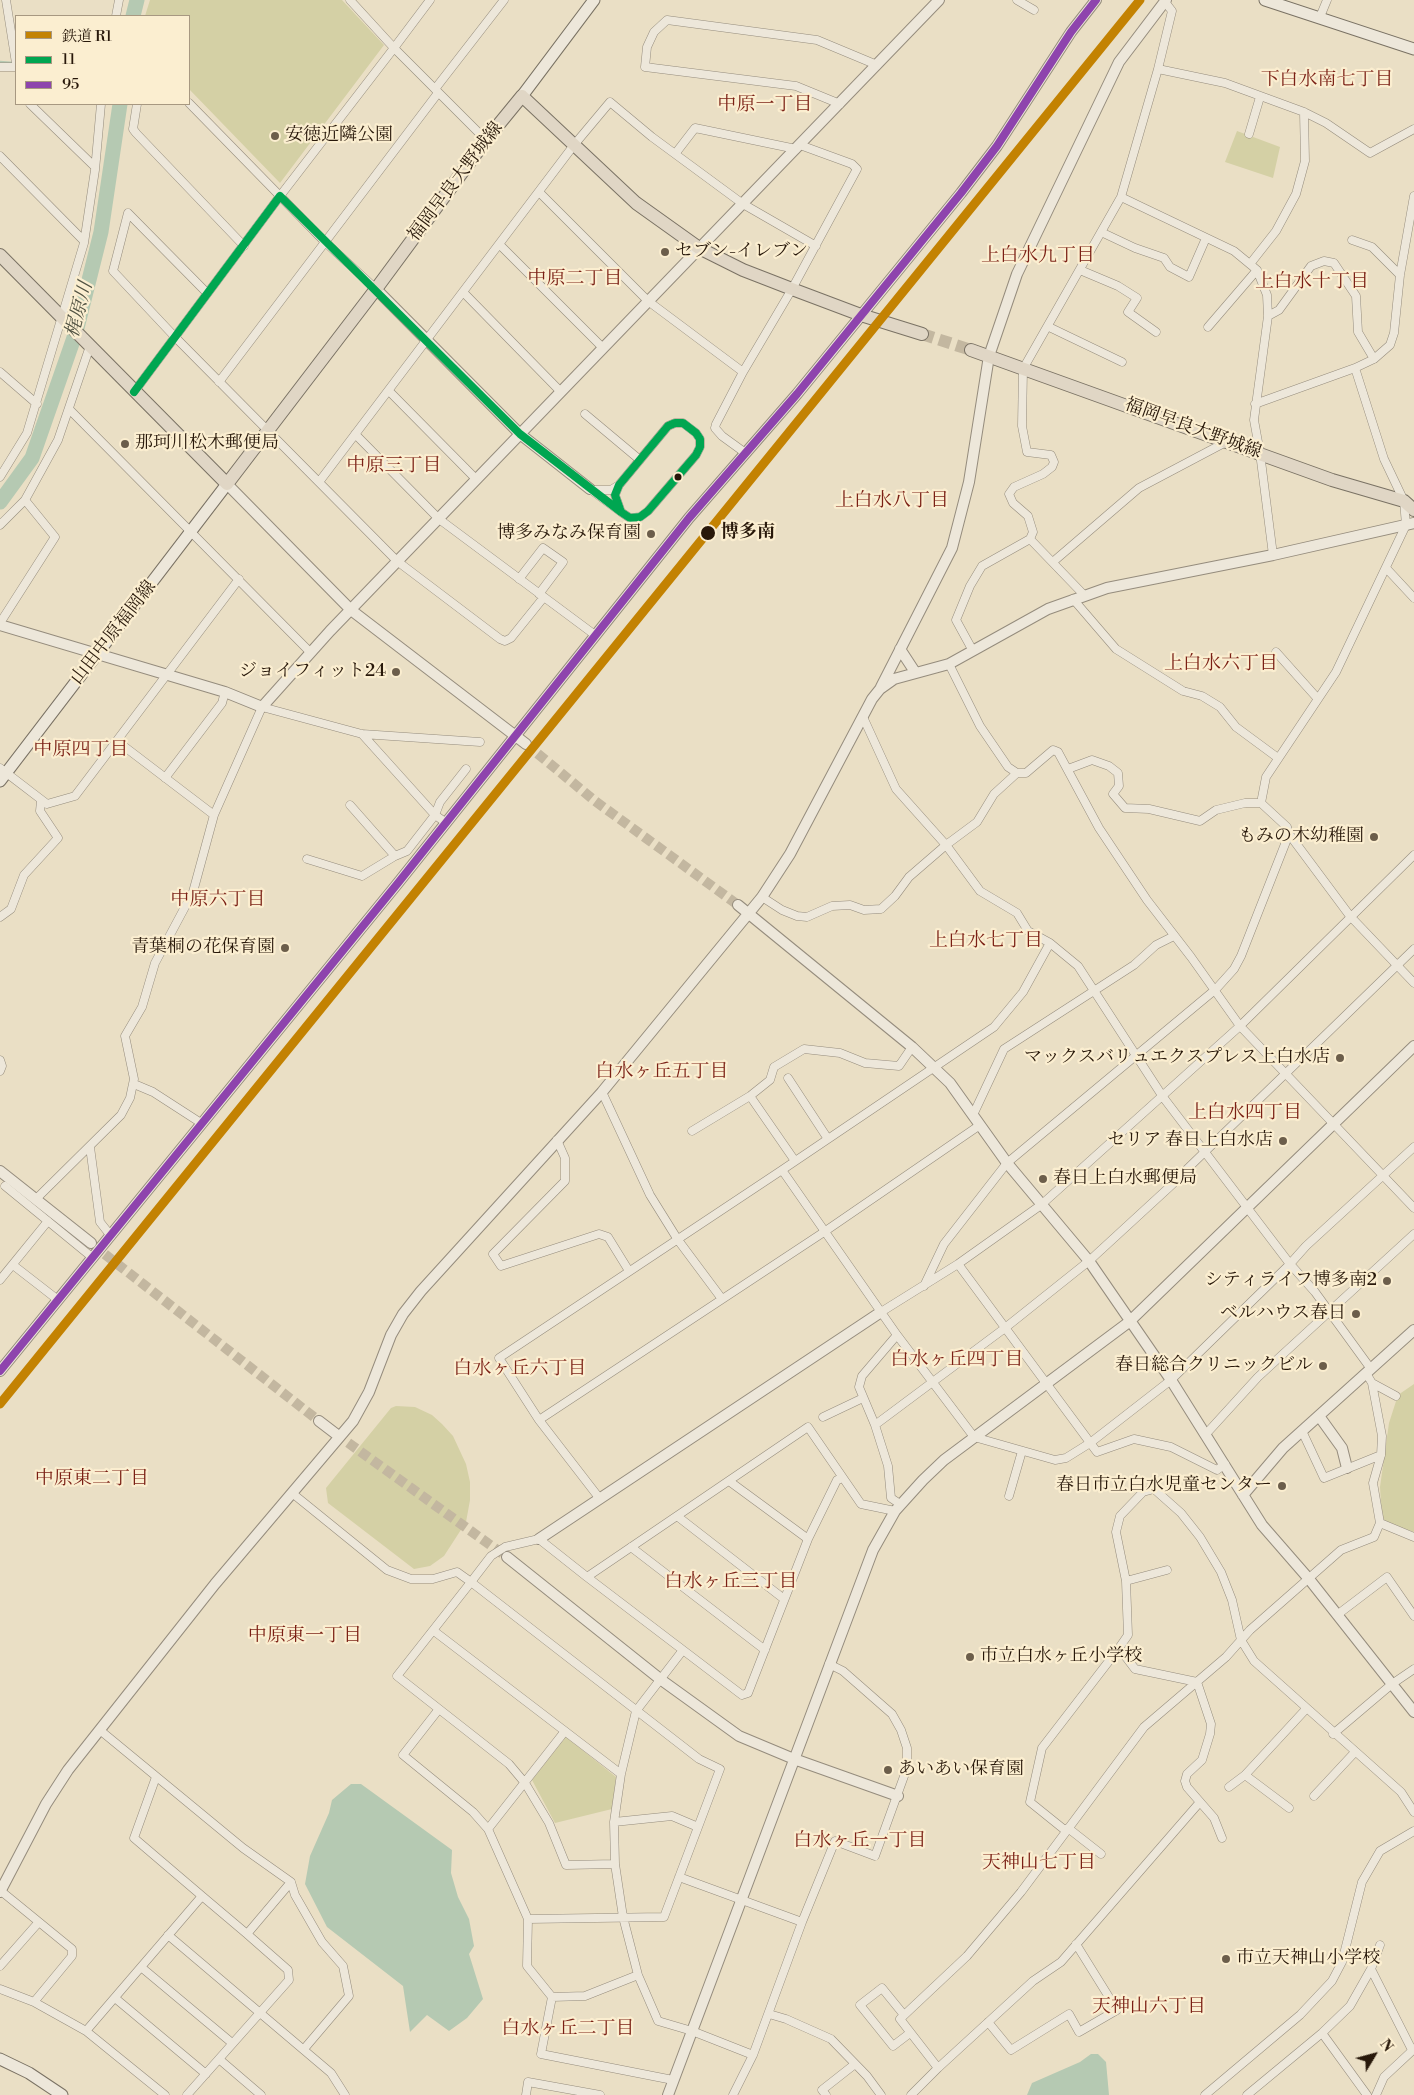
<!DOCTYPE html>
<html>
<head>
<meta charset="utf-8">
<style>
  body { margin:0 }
  #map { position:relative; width:1414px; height:2095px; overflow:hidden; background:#eadfc5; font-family:"Libre Bodoni","Noto Serif JP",serif }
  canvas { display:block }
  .legend { position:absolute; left:15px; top:15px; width:175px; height:90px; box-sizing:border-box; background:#fbeed0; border:1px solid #a79881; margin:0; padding:6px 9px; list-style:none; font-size:15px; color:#28180a }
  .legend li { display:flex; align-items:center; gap:10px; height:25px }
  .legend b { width:25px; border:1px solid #a79881 }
  .north { position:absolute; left:1349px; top:2030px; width:50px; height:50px; -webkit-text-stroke:4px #fbeed0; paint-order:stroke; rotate:53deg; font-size:14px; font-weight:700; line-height:20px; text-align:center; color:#28180a }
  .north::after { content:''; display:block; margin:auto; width:18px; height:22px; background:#28180a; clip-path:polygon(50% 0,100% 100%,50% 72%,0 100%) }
</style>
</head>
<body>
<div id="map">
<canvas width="1414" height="2095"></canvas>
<ul class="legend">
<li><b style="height:6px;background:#c38202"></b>鉄道 R1</li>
<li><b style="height:6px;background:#00a651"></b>11</li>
<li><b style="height:6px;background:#8e44ad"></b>95</li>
</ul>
<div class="north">N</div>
</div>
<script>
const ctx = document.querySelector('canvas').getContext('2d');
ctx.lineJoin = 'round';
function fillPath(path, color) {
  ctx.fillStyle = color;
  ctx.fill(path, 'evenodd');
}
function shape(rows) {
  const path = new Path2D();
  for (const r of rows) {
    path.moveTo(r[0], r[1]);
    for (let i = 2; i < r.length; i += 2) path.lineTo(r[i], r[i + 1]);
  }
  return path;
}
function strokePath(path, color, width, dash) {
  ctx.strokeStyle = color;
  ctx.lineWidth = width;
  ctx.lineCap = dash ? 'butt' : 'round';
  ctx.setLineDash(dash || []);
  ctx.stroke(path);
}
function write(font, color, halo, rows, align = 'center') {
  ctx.font = font + ' "Libre Bodoni","Noto Serif JP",serif';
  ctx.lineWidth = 4.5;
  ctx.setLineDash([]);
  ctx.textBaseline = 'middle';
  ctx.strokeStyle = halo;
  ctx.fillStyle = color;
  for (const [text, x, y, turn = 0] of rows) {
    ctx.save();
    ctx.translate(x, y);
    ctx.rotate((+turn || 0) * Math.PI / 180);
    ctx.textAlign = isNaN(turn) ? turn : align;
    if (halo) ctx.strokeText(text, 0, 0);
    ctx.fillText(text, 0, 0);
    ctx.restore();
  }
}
const green = shape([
  [150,0,342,0,384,45,280,183,189,89,189,16,145,16],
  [1237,131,1280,147,1273,178,1225,162],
  [1414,1384,1414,1532,1386,1523,1382,1518,1380,1487,1389,1423,1398,1395],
  [396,1406,415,1407,432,1415,442,1424,453,1436,466,1464,470,1482,470,1500,466,1522,444,1556,430,1566,414,1569,328,1503,326,1488,391,1408],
  [566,1737,616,1777,612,1809,555,1823,532,1780]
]);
const water = shape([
  [351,1784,361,1784,452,1850,451,1873,458,1897,469,1919,474,1946,469,1954,483,1999,467,2018,449,2031,427,2015,410,2032,403,1986,327,1927,305,1884,310,1856,329,1813,332,1800],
  [1091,2054,1098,2054,1106,2062,1109,2095,1027,2095,1032,2083,1080,2062]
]);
const stream = shape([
  [0,62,13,63]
]);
const river = shape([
  [133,16,137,0],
  [0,502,32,458,76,332,101,232,120,104]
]);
const tertiaryTunnel = shape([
  [526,744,595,801,738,905],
  [93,1245,319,1421],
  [336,1434,507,1557]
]);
const primaryTunnel = shape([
  [922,334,971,350]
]);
const minor = shape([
  [6,0,16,63],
  [350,0,394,48,430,0],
  [1017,0,1034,10],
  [1165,2,1172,11,1158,69,1225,83,1304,112,1326,123,1370,153,1414,129],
  [116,16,119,0],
  [1320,17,1327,0],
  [0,67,16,67],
  [435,89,504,0],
  [189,103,280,196,394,48,486,140],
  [30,104,95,167],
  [137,104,133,129,136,133,244,246],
  [840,104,796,86,645,67,647,47,654,32,667,20,817,40,877,65],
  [1249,134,1260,97],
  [675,154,695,128,796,149],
  [0,156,84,241],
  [539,192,648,301,743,372],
  [1121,197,1234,251,1257,270,1267,295,1268,316,1254,420,1260,453,1273,555],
  [1101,232,1135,248,1164,258,1170,267,1189,277,1206,238],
  [1352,240,1372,247,1400,275],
  [499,244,603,348],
  [1250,264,1276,231,1296,194,1305,161,1304,112],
  [1080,270,1118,286,1137,298,1128,312,1156,332],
  [463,292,560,391],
  [207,293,128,213,113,271,175,337,397,561,500,639,505,641,511,638,544,597],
  [1268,316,1279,310,1311,266,1324,261,1334,263,1356,296,1358,332,1374,359],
  [1049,327,1122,362],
  [1208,327,1257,270],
  [0,372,37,404],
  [219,382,438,93],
  [389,391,476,479],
  [134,392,280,196,324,241,376,289],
  [1255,404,1355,368],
  [69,409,310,652],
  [585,414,640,460],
  [355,434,439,519,595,635],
  [744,452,722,436,715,428,716,424,743,372,792,289,857,169,852,164,800,145],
  [0,477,27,433,84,243,95,170,101,104],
  [319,482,574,145,610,102,652,137,743,204,816,246],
  [590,489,621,512,630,518,640,517,648,511,696,455,700,447,700,439,696,433,683,423,675,423,668,426,619,485,615,495,621,512],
  [593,490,611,490,619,485],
  [0,525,25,500,58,440,90,346],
  [1054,561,1139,488,1226,442],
  [1387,569,1414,598],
  [519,579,543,548,563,562,539,594],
  [1084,595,1030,539,1033,532,1028,516,1013,503,1009,494,1014,487,1043,474,1052,467,1054,462,1051,455,1027,452,1022,426,1023,369,1121,197,1158,69],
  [1073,599,1116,649,1183,691,1202,696,1220,707,1236,727,1278,758],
  [0,623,55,537,25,500],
  [973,651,956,620,970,586,982,566,1030,539],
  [1276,652,1318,699],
  [949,664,980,726,1008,767,1017,773,1026,773,1053,750,1058,752,1099,828,1147,900,1191,957,1240,1026,1414,1208],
  [863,717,896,789,946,845,980,891,1017,913,1028,931,1050,943,1078,966,1163,1097,1290,1264,1171,1380,1090,1443,1066,1458,1055,1460,974,1437,897,1335,782,1170,994,1027,1023,992,1050,943],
  [362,734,435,815,445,822],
  [117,741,214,815],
  [0,768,47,804,75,796,239,579],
  [1068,769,1092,760,1109,766,1118,773,1119,786,1113,794,1125,808,1149,809,1200,821,1216,810,1245,803,1261,803],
  [165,778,222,703,225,692],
  [350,805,395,856],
  [1289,834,1350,916,1414,983],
  [307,859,362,876,395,856,407,851,435,815,440,802,466,769],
  [762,897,782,910,797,916,807,917,832,906,850,905,864,910,881,909,895,896,909,877,946,845,977,822,994,794,1017,773],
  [0,917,11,909,24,875,58,838,40,811,41,801],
  [0,1060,2,1066,0,1071],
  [788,1078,828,1139],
  [134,1084,153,1092,201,1123],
  [602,1092,650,1195,678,1240,722,1299],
  [750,1096,795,1161],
  [973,1115,1004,1049,1134,965,1156,945,1174,936],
  [692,1131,750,1096,770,1080,774,1067,804,1049,840,1053,865,1063,899,1066,912,1047],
  [557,1140,565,1158,565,1181,493,1254,501,1266,599,1234,608,1237,629,1271],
  [90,1147,100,1222,111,1236],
  [5,1186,93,1258],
  [36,1199,121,1115,130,1098,134,1079,125,1036,142,1007,155,963,193,892,214,815,262,707,362,734,480,742],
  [958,1264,1097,1452,1134,1439,1171,1447,1217,1470,1225,1464],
  [13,1265,58,1300],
  [0,1280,48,1221],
  [924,1286,944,1244,1007,1163,1216,989,1234,969,1241,956,1289,834,1287,827,1261,803,1266,777,1336,672,1406,525,1404,501,1384,459,1355,368,1374,359,1390,345,1394,333,1400,275,1414,196],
  [881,1312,958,1264,1041,1205,1240,1026,1414,855],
  [1371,1369,1315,1292,1290,1264,1306,1246,1414,1147],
  [1366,1373,1372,1383,1382,1436,1381,1455,1373,1483,1380,1523,1414,1537],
  [1372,1383,1396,1396],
  [823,1417,863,1398],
  [539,1420,499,1358,782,1170],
  [875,1425,859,1387,862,1376,897,1335],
  [1302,1431,1324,1478,1381,1455],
  [1206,1434,1258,1377,1414,1234],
  [729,1481,808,1539],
  [292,1493,387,1570,411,1579,433,1579,457,1572,471,1582,491,1556,505,1547,539,1539,587,1577,808,1427,861,1504,895,1511],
  [1009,1496,1022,1451],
  [600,1499,539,1420,824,1232,980,1125],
  [900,1504,891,1498,888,1466,875,1425,1005,1328,1089,1261,1176,1181,1184,1172,1414,949],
  [677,1516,784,1599],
  [631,1547,765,1650],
  [587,1577,742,1695,748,1693,808,1539,837,1480,843,1478],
  [1126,1581,1167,1570],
  [1337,1615,1387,1577,1414,1616],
  [434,1631,621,1774,614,1822,615,1864,623,1917,638,1975,658,2021,692,2031,753,2055],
  [439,1709,397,1676,471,1582,699,1759,720,1769,664,1917,528,1919],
  [101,1731,243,1848,291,1882,247,1934,288,1970,289,1980,187,2095],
  [1333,1734,1392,1684,1414,1669],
  [621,1774,636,1711,683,1650],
  [1245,1775,1289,1808],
  [156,1777,134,1838,202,1896],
  [1229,1787,1245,1775,1306,1709],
  [1314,1796,1355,1752],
  [614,1822,672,1816,698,1827],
  [1068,1828,1101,1854],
  [488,1829,565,1731],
  [1066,1831,1030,1802,1042,1748,1119,1648],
  [1222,1838,1214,1818,1187,1787,1185,1781,1187,1774,1202,1760,1210,1734,1211,1724,1197,1682,1135,1669,1119,1648,1128,1635,1126,1581,1116,1532,1120,1516,1143,1492,1154,1489,1181,1513,1200,1537,1221,1572,1232,1600,1241,1640,1254,1661,1401,1792,1414,1812],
  [615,1864,566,1865,549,1823,525,1783,509,1764,439,1709,403,1755,473,1812,488,1829,528,1919,527,1966,552,1997,541,2054,673,2080],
  [679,1877,802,1922],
  [291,1882,295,1895,322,1942,343,1966,349,1996,304,2049],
  [1,1891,72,1949,72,1956,34,2002,86,2031,165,2095],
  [168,1935,331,2073,345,2095],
  [0,1966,38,1923],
  [141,1967,232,2043],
  [1371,1969,1412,2050],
  [0,1989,34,2002],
  [552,1997,585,1996,638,1975],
  [115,1998,206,2074],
  [769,2014,786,2019,831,2039,867,2076,881,2095],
  [904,2015,882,1988,860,2005,893,2046,910,2033],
  [988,2022,1011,2050,1069,2014,1079,2032,1117,2010,1076,1944],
  [86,2031,202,1896,247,1934],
  [1322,2033,1367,2095],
  [219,2059,261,2095],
  [938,2068,1033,1981,1061,1962,1200,1802],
  [526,2095,528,2082,600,2095],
  [733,2095,753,2055,802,1922,835,1841,875,1856,907,1768,907,1748,901,1730,892,1714,843,1671,829,1664],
  [826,2095,822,2090,855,2064],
  [911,2095,938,2068,900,2019,967,1956,1021,1892,1144,1727,1226,1657,1250,1630,1341,1550,1374,1537,1380,1523],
  [1205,2095,1300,2015,1332,1981,1342,1962,1362,1882,1380,1851,1414,1831],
  [1247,2095,1322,2033,1350,2006,1371,1969,1380,1945],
  [1376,2095,1384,2077,1414,2049]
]);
const tertiary = shape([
  [376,289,520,434,590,489],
  [227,484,351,610,526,744],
  [0,625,225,692,262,707,330,631,939,0],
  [900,649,915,672],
  [881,687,952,548,969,482,989,356,1017,274,1119,62,1166,0],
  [738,905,912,1047,950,1083,1007,1163,1089,1261,1171,1380,1262,1525,1309,1579,1414,1712],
  [0,1171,91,1243],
  [0,1371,398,883,689,518,797,394,961,193,997,146,1071,32,1096,0],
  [1319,1416,1342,1448,1347,1468],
  [319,1421,336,1434],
  [1243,1495,1283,1448,1414,1330],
  [539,1539,881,1312],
  [507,1557,660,1679,739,1736,794,1759,898,1796],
  [0,1892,46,1804,68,1770,215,1584,353,1421,369,1392,391,1335,403,1314,421,1291,602,1092,762,897,790,854,872,699,880,689,894,679,949,664,1048,609,1107,588,1273,555,1414,523],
  [668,2095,873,1550,895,1511,923,1480,944,1460,1129,1322,1414,1046]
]);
const secondary = shape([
  [1265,0,1414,49],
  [522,96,594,0],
  [0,781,227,484],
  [0,2059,29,2073,62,2095]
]);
const primary = shape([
  [0,255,227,484,376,289,486,140,522,96,636,203,699,248,743,270,792,289,861,315,922,334],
  [971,350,1332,480,1404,501,1414,510]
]);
const bus1 = shape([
  [134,392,280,196,520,434,621,512,630,518,640,517,648,511,696,455,700,447,700,439,696,433,683,423,675,423,668,426,619,485,615,495,621,512]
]);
const bus2 = shape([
  [0,1371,398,883,689,518,797,394,961,193,997,146,1071,32,1096,0]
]);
const rail1 = shape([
  [0,1404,1140,0]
]);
const markers = [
  [275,136,5,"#6c5e4b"],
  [665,252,5,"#6c5e4b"],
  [125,444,5,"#6c5e4b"],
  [678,477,4.5,"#28180a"],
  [708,533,8,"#28180a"],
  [651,534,5,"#6c5e4b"],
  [396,672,5,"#6c5e4b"],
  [1374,837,5,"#6c5e4b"],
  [285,948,5,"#6c5e4b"],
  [1340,1058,5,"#6c5e4b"],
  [1283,1141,5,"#6c5e4b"],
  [1043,1179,5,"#6c5e4b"],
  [1387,1281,5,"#6c5e4b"],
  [1356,1314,5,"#6c5e4b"],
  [1323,1366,5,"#6c5e4b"],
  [1282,1486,5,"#6c5e4b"],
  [970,1657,5,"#6c5e4b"],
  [888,1770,5,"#6c5e4b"],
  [1226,1959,5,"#6c5e4b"]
];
const poiNames = [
  ["安徳近隣公園",285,136,"left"],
  ["セブン-イレブン",675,252,"left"],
  ["那珂川松木郵便局",135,444,"left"],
  ["博多みなみ保育園",641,534],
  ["ジョイフィット24",386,672],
  ["もみの木幼稚園",1364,837],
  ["青葉桐の花保育園",275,948],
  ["マックスバリュエクスプレス上白水店",1330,1058],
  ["セリア 春日上白水店",1273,1141],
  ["春日上白水郵便局",1053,1179,"left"],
  ["シティライフ博多南2",1377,1281],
  ["ベルハウス春日",1346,1314],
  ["春日総合クリニックビル",1313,1366],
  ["春日市立白水児童センター",1272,1486],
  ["市立白水ヶ丘小学校",980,1657,"left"],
  ["あいあい保育園",898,1770,"left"],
  ["市立天神山小学校",1236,1959,"left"]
];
const streetNames = [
  ["福岡早良大野城線",456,182,-53],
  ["福岡早良大野城線",1193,429,20],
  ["山田中原福岡線",114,633,-52]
];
const stopNames = [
  ["博多南",721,533]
];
const neighbourhoodNames = [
  ["下白水南七丁目",1327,80],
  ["中原一丁目",765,105],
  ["上白水九丁目",1038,256],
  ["中原二丁目",575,279],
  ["上白水十丁目",1312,282],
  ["中原三丁目",394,466],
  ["上白水八丁目",892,501],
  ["上白水六丁目",1221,664],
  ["中原四丁目",81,750],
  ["中原六丁目",218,900],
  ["上白水七丁目",986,941],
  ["白水ヶ丘五丁目",662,1072],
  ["上白水四丁目",1245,1113],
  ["白水ヶ丘四丁目",957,1360],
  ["白水ヶ丘六丁目",520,1369],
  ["中原東二丁目",92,1479],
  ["白水ヶ丘三丁目",731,1582],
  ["中原東一丁目",305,1636],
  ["白水ヶ丘一丁目",860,1841],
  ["天神山七丁目",1039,1863],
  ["天神山六丁目",1149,2007],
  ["白水ヶ丘二丁目",568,2029]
];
const waterNames = [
  ["梶原川",80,310,-75]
];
fillPath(green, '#d4d0a5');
fillPath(water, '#b5c9b2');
strokePath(stream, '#b5c9b2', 2.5);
strokePath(river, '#b5c9b2', 15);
strokePath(tertiaryTunnel, '#c3b7a0', 10, [10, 5]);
strokePath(primaryTunnel, '#c3b7a0', 12, [12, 6]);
strokePath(minor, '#958c7d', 9);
strokePath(tertiary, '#958c7d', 12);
strokePath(secondary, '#7a7264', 13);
strokePath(primary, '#7a7264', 14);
strokePath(minor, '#ede7da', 8);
strokePath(tertiary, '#ede7da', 10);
strokePath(secondary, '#ede7da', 11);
strokePath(primary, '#e0d6c5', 12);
strokePath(bus1, '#00a651', 8);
strokePath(bus2, '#8e44ad', 8);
strokePath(rail1, '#c38202', 9);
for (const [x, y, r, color] of markers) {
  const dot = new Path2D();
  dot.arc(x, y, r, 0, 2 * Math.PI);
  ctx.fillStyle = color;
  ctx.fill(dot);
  strokePath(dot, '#fbeed0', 2);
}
write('18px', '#28180a', '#fbeed0', poiNames, 'right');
write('18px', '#28180a', '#fbeed0', streetNames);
write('bold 18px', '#28180a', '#fbeed0', stopNames, 'left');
write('19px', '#7a1f14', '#fbeed0', neighbourhoodNames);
write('italic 19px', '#515242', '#fbeed0', waterNames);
</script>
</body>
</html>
